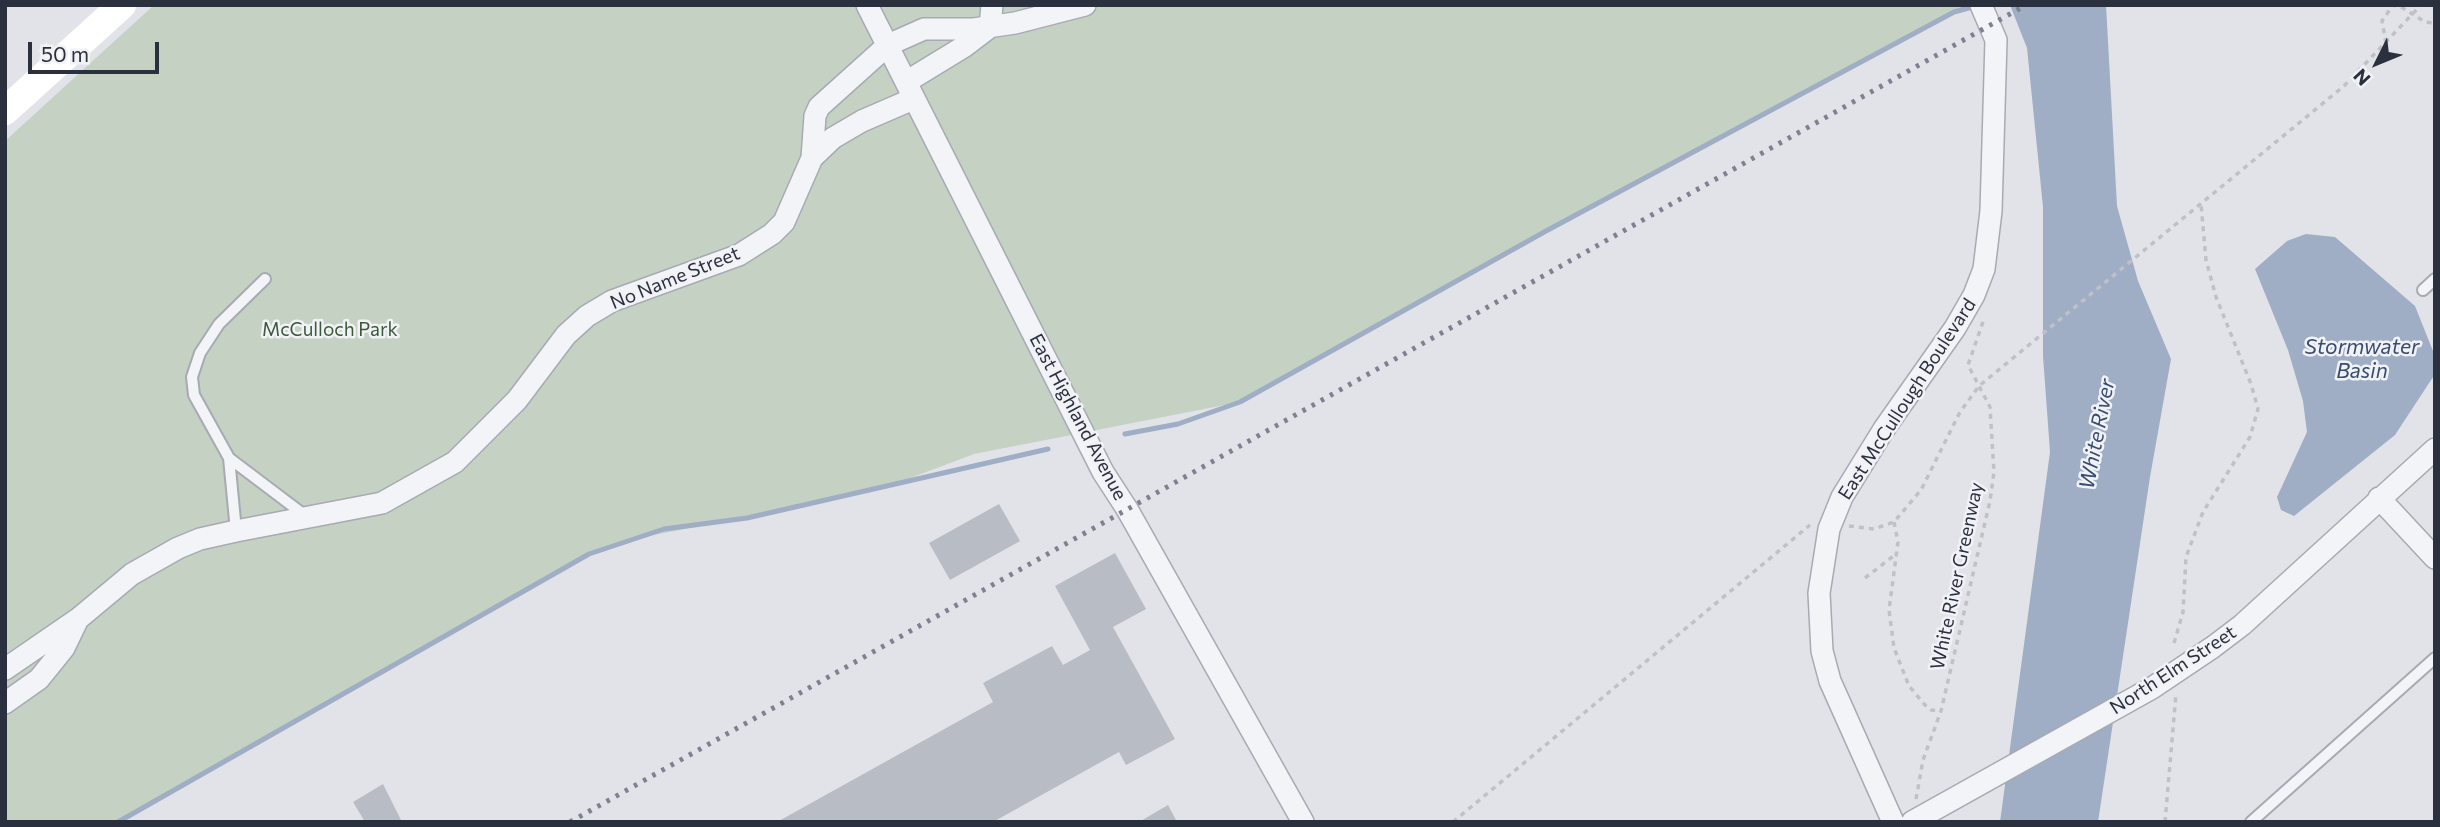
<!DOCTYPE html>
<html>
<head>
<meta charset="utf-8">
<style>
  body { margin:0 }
  #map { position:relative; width:2440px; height:827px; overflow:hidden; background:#e1e3e8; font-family:Commissioner,sans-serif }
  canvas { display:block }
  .frame { position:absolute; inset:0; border:7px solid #2b303f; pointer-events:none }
  .north { position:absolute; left:2342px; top:28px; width:70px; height:70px; -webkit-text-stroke:5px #f0f2f6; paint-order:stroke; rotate:227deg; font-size:19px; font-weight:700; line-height:28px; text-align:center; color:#2b303f }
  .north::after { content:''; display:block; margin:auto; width:24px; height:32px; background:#2b303f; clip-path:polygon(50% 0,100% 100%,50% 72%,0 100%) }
  .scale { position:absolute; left:28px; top:42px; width:131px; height:32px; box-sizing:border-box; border:4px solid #2b303f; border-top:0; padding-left:9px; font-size:21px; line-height:24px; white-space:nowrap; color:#2b303f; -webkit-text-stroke:5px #f0f2f6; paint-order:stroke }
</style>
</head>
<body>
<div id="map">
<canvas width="2440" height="827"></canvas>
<div class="frame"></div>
<div class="north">N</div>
<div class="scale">50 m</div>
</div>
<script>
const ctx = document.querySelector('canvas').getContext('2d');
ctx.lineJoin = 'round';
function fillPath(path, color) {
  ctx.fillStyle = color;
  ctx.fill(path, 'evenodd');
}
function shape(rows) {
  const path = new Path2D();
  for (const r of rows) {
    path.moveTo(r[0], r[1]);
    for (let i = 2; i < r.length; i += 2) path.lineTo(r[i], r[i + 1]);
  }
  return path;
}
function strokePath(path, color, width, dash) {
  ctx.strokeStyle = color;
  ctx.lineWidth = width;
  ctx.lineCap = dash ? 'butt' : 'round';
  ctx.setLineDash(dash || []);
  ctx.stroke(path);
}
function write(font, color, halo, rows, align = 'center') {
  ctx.font = font + ' Commissioner,sans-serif';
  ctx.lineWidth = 5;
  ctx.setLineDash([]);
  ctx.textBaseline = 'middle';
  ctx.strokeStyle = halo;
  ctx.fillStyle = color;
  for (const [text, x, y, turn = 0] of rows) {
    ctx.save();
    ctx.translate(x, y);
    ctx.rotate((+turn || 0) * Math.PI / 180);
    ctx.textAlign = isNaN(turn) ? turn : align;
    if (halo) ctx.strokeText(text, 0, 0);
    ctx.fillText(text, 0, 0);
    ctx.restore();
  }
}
const green = shape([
  [154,5,1979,5,1954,12,1514,250,1240,402,974,454,905,480,763,514,638,538,589,554,118,822,5,822,5,141]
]);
const water = shape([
  [2010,5,2106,5,2117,206,2138,281,2171,359,2150,477,2098,822,2000,822,2050,452,2043,356,2043,207,2027,48],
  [2306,234,2335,237,2415,306,2435,356,2435,374,2395,435,2294,516,2281,510,2277,497,2307,432,2303,401,2288,350,2255,269,2287,241]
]);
const stream = shape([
  [1125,434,1178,424,1240,402,1546,231,1954,12,1976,6],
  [118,822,589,554,664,529,747,518,1048,449]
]);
const building = shape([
  [999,504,1020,541,950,580,929,543],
  [1115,553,1146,609,1113,627,1175,739,1126,765,1119,752,993,822,777,822,993,702,983,683,1052,646,1063,665,1090,650,1055,586],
  [383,784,402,822,365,822,353,802],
  [1168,805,1177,822,1139,822]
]);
const path = shape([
  [2386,43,2382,21,2393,5,2403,8,2425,22,2435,23],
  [1894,522,1898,542,1889,610,1894,648,1909,686,1925,705,1931,710,1941,711],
  [1849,526,1874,529,1894,522,1921,490,1960,412,1979,386,2344,86,2421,5],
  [1865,578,1896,554],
  [2174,643,2183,612,2186,557,2203,512,2250,437,2258,409,2251,384,2216,297,2206,260,2201,204],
  [1916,799,1923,760,1941,711,1990,501,1994,472,1990,407,1968,365,1984,319],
  [1453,822,1810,525],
  [2165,822,2176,694]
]);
const service = shape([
  [2423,290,2435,279],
  [229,458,307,517],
  [236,531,229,458,194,395,192,377,200,353,219,324,265,279],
  [2251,822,2435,658]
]);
const minor = shape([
  [867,5,1103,472,1127,509,1303,822],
  [906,82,965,46,990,27,992,5],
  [812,158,833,138,862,121,913,99],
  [2379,498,2435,558],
  [5,669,78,619,132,574,178,548,200,539,236,531,382,503,455,462,517,400,566,335,587,316,612,301,739,255,772,234,784,222,812,158,815,116,819,107,888,45,924,29,974,29,1015,23,1085,5],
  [5,703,39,679,64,648,77,621],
  [1893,822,1830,681,1822,651,1819,593,1829,529,1842,497,1884,429,1955,328,1974,295,1984,269,1991,211,1996,40,1981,5],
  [1912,822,2152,688,2213,647,2242,625,2435,449]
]);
const secondary = shape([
  [5,111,122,5]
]);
const rail = shape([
  [570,822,2026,5]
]);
const streetNames = [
  ["No Name Street",675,278,-22],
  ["East McCullough Boulevard",1907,399,-57],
  ["East Highland Avenue",1078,417,62],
  ["White River Greenway",1957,576,-78],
  ["North Elm Street",2173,670,-33]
];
const parkNames = [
  ["McCulloch Park",330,330]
];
const waterNames = [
  ["Stormwater",2362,347],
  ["Basin",2362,371],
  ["White River",2097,434,-79]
];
fillPath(green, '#c5d2c3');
fillPath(water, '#9faec5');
strokePath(stream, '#9faec5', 5);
fillPath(building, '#b8bcc5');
strokePath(service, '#a7aab2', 14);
strokePath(minor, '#a7aab2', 24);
strokePath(path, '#bfc1c7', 3.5, [5, 5]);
strokePath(service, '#f3f4f7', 10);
strokePath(minor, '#f3f4f7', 21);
strokePath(secondary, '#fff', 28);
strokePath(rail, '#7c8291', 5, [3.5, 7]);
write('19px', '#2b303f', '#f0f2f6', streetNames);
write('19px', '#3c5939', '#f0f2f6', parkNames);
write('italic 21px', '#384c6f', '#f0f2f6', waterNames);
</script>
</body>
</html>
